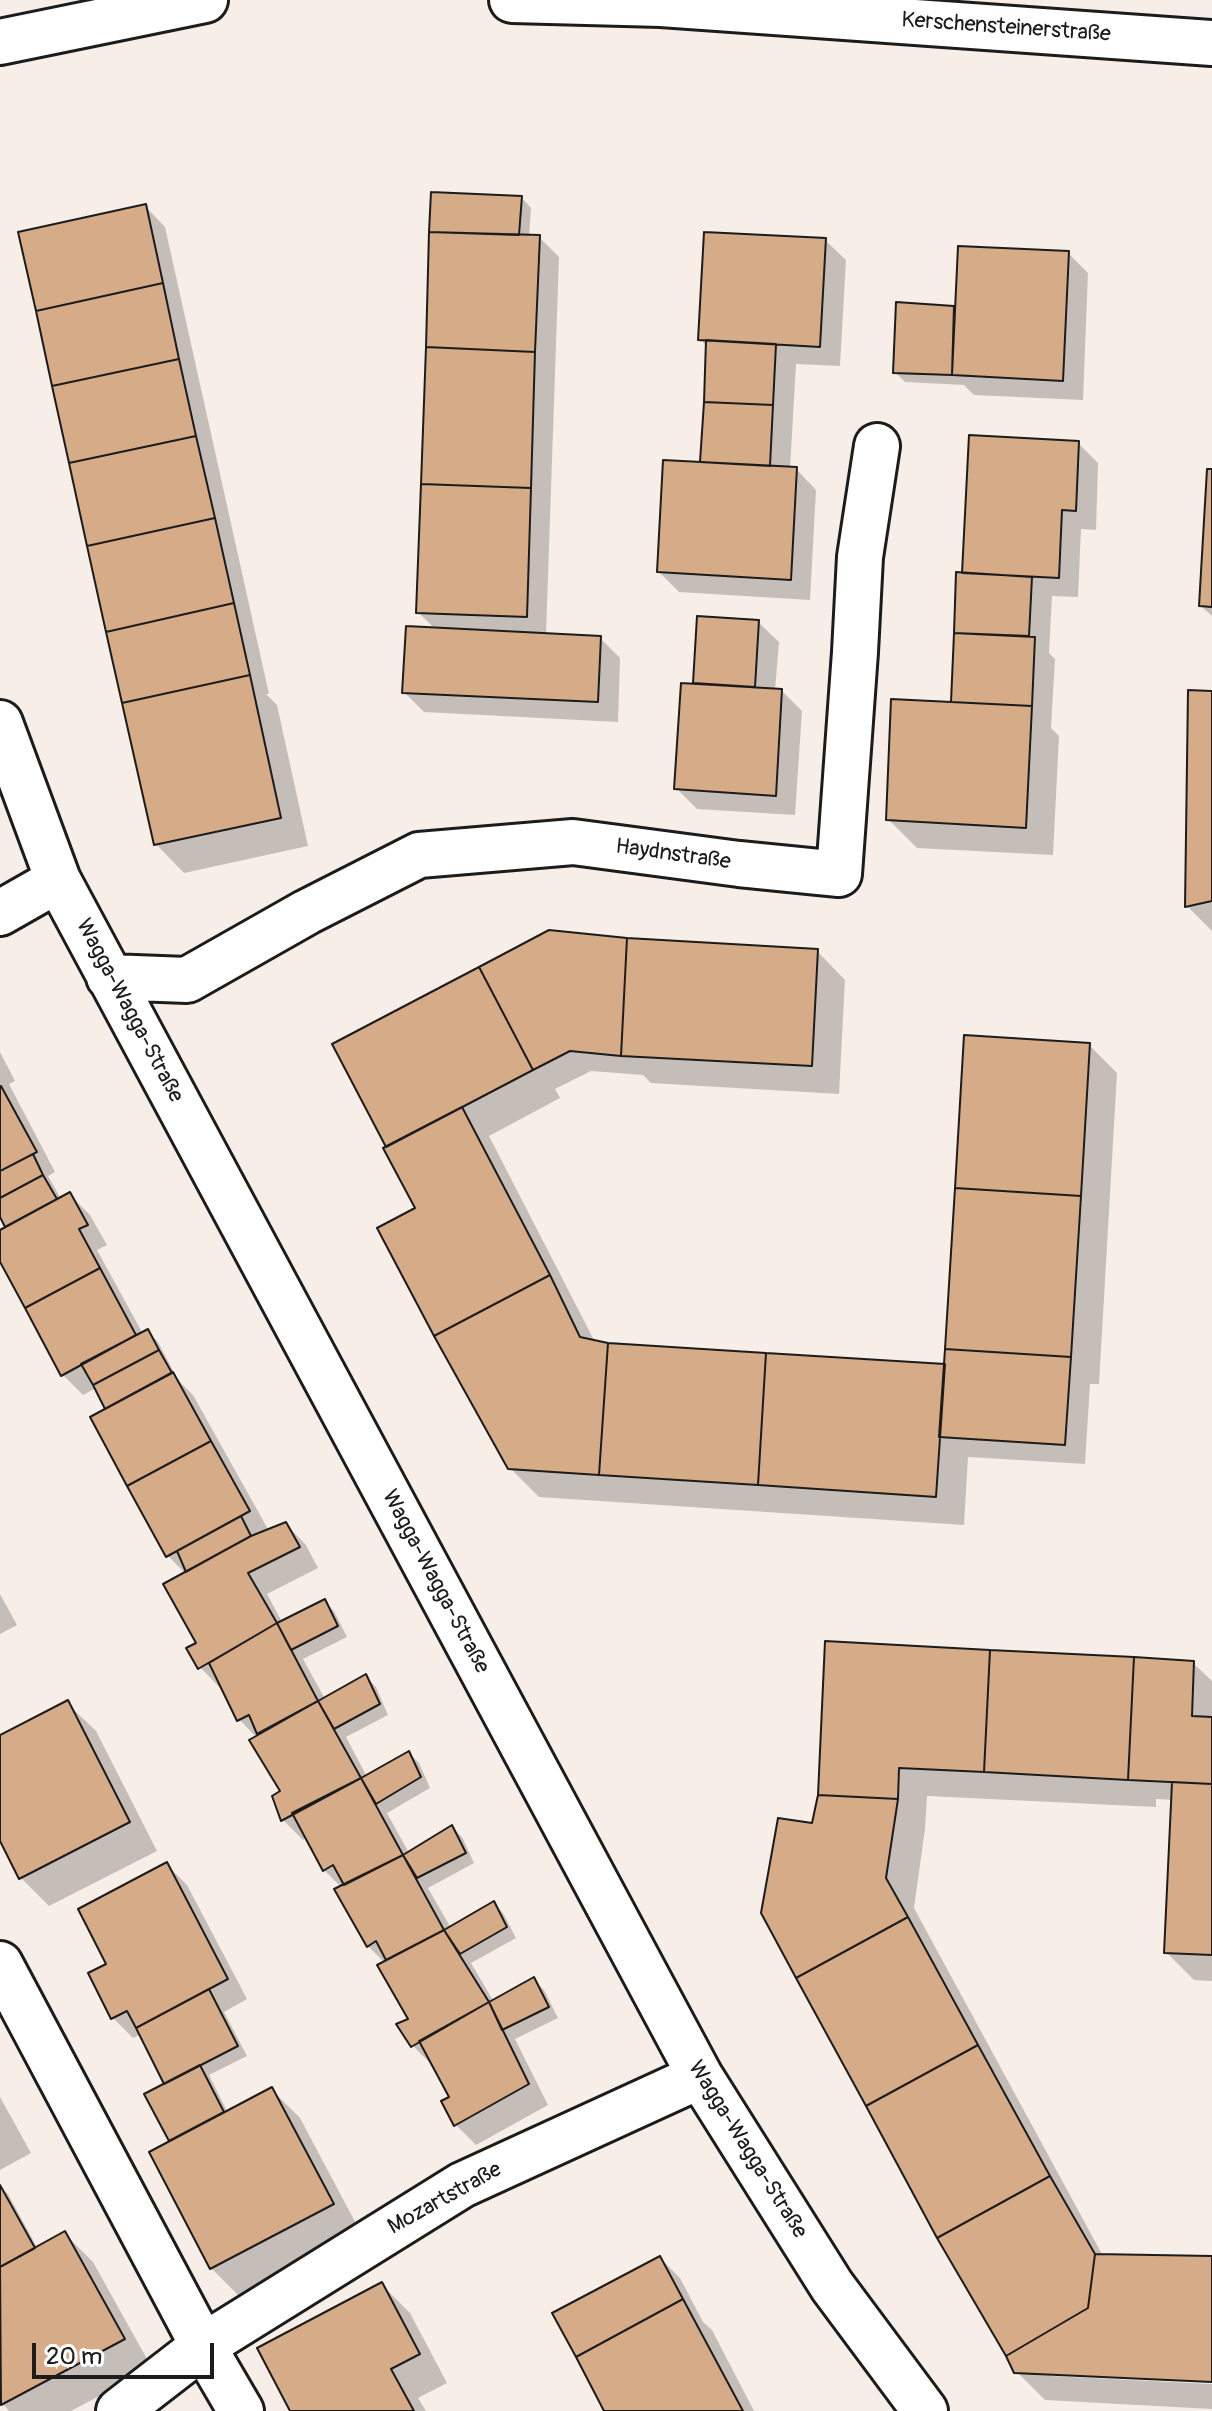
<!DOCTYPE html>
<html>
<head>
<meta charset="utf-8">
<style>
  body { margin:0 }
  #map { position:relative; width:1212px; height:2411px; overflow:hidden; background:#f7eee7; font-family:Pangolin,sans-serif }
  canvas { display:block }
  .scale { position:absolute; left:32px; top:2343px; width:182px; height:36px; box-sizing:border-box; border:4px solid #1c1c1c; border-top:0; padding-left:10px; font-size:24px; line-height:28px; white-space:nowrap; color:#1c1c1c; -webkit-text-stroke:6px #fff; paint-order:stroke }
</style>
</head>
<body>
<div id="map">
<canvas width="1212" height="2411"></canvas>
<div class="scale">20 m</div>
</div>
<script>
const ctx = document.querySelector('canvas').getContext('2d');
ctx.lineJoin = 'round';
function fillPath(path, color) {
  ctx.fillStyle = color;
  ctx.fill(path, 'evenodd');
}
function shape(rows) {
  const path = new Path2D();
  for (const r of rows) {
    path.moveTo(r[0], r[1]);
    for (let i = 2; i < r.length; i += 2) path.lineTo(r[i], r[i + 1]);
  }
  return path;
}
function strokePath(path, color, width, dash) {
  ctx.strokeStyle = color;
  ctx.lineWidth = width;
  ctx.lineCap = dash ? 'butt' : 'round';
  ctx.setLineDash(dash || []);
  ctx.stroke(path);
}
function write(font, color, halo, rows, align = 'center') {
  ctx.font = font + ' Pangolin,sans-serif';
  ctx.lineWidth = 6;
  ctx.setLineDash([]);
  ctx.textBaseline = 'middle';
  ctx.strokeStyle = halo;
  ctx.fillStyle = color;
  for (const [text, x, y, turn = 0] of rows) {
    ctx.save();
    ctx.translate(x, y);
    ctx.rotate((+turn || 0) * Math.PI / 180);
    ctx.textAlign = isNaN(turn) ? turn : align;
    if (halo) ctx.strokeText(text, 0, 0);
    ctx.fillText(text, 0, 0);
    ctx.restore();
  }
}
const shadow = shape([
  [521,197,531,208,529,237,539,237,559,257,546,635,600,638,620,658,618,722,424,712,404,692,436,630,418,612],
  [145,206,165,227,269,694,266,694,277,705,308,846,184,873,156,844],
  [825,240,846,260,840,366,796,364,790,469,796,469,816,490,810,600,679,592,659,572,702,464,708,347,700,339],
  [1068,253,1088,273,1083,400,974,395,964,385,905,382,895,372,954,308,957,311],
  [1078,443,1098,463,1096,530,1081,529,1078,597,1052,596,1049,653,1055,659,1051,728,1059,736,1053,855,917,848,888,819,953,704,958,574,964,575],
  [1212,471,1212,616,1201,606],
  [699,618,758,622,779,642,775,690,782,691,802,711,795,815,697,809,676,788,694,685],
  [1212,693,1212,931,1187,906],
  [626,940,817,951,845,980,839,1094,651,1083,643,1075,591,1071,555,1089,560,1098,489,1136,595,1342,608,1345,946,1366,1089,1045,1117,1073,1099,1384,1090,1384,1085,1464,968,1457,964,1525,539,1497,510,1468,418,1209,386,1149],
  [0,1052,15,1081,9,1084,55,1172,48,1176,61,1199,70,1195,90,1215,107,1245,97,1250,143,1334,148,1332,158,1342,178,1380,193,1395,269,1531,286,1524,306,1545,318,1568,267,1594,282,1622,324,1601,334,1611,347,1637,303,1659,325,1699,366,1677,376,1687,388,1715,346,1737,367,1777,409,1753,419,1763,430,1788,387,1813,409,1853,452,1827,462,1837,474,1863,428,1888,451,1928,493,1903,503,1913,516,1938,471,1963,494,2002,534,1980,544,1990,558,2018,515,2039,548,2105,476,2145,455,2124,452,2098,433,2066,413,2046,410,2020,385,1963,368,1946,342,1888,324,1870,307,1837,303,1840,283,1820,283,1791,256,1737,239,1719,223,1686,220,1688,200,1667,186,1574,168,1556,93,1418,109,1410,96,1388,83,1395,63,1375,0,1258,0,1232,8,1227,0,1213],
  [0,1594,17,1625,0,1634],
  [1193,1663,1212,1681,1212,1981,1194,1980,1166,1952,1173,1800,1156,1799,1156,1807,927,1796,925,1829,914,1908,1103,2256,1212,2258,1212,2380,1053,2372,1050,2376,1212,2384,1212,2409,1045,2400,1016,2371,813,1825,820,1795],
  [67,1703,96,1731,157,1851,49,1906,21,1878,0,1838,0,1737],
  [167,1865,187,1885,247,1999,224,2012,247,2056,209,2075,228,2113,272,2090,300,2118,361,2233,240,2297,211,2268,170,2140,167,2085,141,2034,133,2038,113,2018,90,1974,108,1965],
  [0,2097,31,2153,0,2170],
  [0,2186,8,2194,38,2249,65,2234,93,2262,152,2368,71,2411,9,2411,3,2404,0,2400],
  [660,2258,680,2278,703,2322,712,2330,754,2411,607,2411],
  [381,2284,410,2313,447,2383,418,2398,426,2411,293,2411]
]);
const building = shape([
  [431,192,522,196,519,235,429,232,431,192],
  [146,204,163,283,36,311,18,232,146,204],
  [429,232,540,235,535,352,426,347,429,232],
  [704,232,826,238,820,347,698,340,704,232],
  [958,246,1069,251,1063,381,952,375,958,246],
  [163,283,179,359,52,386,36,311,163,283],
  [896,302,954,306,952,375,893,373,896,302],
  [706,340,776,344,773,405,704,402,706,340],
  [426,347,535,352,531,488,421,484,426,347],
  [179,359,196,436,69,463,52,386,179,359],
  [704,402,773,405,770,466,700,462,704,402],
  [969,435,1079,441,1076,511,1062,510,1059,578,962,573,969,435],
  [196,436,215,518,87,546,69,463,196,436],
  [663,460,797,467,791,580,657,572,663,460],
  [1207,469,1212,469,1212,607,1199,606,1207,469],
  [421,484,531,488,527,617,416,613,421,484],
  [215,518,234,603,106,632,87,546,215,518],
  [956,572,1032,577,1029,636,954,633,956,572],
  [234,603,250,675,122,703,106,632,234,603],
  [697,616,759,620,755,687,693,683,697,616],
  [406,626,601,636,598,702,402,693,406,626],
  [954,633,1035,637,1032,706,951,702,954,633],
  [250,675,281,818,154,845,122,703,250,675],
  [681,683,782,689,776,796,674,789,681,683],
  [1188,690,1212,691,1212,901,1185,907,1188,690],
  [891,699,1032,706,1026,828,886,820,891,699],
  [549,930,627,938,621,1056,570,1051,533,1070,479,967,549,930],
  [627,938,818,949,812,1066,621,1056,627,938],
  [479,967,533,1070,386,1147,332,1044,479,967],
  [964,1035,1090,1043,1081,1196,955,1188,964,1035],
  [1,1086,37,1152,0,1171,0,1087,1,1086],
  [462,1107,550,1275,434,1336,377,1228,415,1208,383,1148,462,1107],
  [33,1154,43,1175,0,1198,0,1171,33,1154],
  [43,1175,57,1199,5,1227,0,1217,0,1198,43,1175],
  [955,1188,1081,1196,1071,1357,945,1349,955,1188],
  [70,1192,88,1225,79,1229,100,1268,25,1308,0,1262,0,1230,70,1192],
  [100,1268,136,1335,61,1376,25,1308,100,1268],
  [550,1275,580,1337,608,1343,599,1475,508,1469,434,1336,550,1275],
  [148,1329,159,1350,93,1385,81,1364,148,1329],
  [608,1343,766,1353,758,1485,599,1475,608,1343],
  [945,1349,1071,1357,1065,1445,939,1437,945,1349],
  [159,1350,172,1373,105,1409,93,1385,159,1350],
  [766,1353,945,1364,936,1497,758,1485,766,1353],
  [173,1372,211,1441,127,1486,90,1417,173,1372],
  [211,1441,250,1511,166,1557,127,1486,211,1441],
  [241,1516,251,1536,186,1572,177,1551,241,1516],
  [286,1522,300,1547,248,1573,277,1623,198,1669,186,1648,196,1643,163,1584,251,1536,286,1522],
  [325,1599,338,1626,291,1650,277,1623,325,1599],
  [277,1623,318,1701,257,1734,249,1715,237,1721,209,1663,277,1623],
  [825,1641,990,1650,984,1772,899,1768,898,1799,818,1795,825,1641],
  [990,1650,1134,1657,1128,1780,984,1772,990,1650],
  [1134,1657,1194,1661,1192,1716,1212,1717,1212,1784,1128,1780,1134,1657],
  [366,1674,380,1704,334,1729,318,1701,366,1674],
  [68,1700,130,1822,19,1879,0,1841,0,1735,68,1700],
  [318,1701,361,1778,281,1821,272,1796,280,1791,249,1740,318,1701],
  [409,1751,421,1777,376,1804,361,1778,409,1751],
  [361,1778,403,1855,344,1885,333,1865,323,1871,292,1813,361,1778],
  [1172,1782,1212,1784,1212,1955,1164,1953,1172,1782],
  [818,1795,898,1799,886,1878,908,1917,796,1978,761,1913,778,1818,812,1823,818,1795],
  [452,1825,466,1853,417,1878,403,1855,452,1825],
  [403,1855,444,1930,386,1960,376,1941,367,1947,334,1889,403,1855],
  [167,1862,228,1979,136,2028,127,2011,111,2019,88,1973,106,1964,78,1909,167,1862],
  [494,1901,507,1927,460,1954,444,1930,494,1901],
  [908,1917,978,2045,866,2106,796,1978,908,1917],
  [444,1930,489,2002,411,2047,396,2024,408,2019,377,1965,444,1930],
  [534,1977,549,2007,502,2030,489,2002,534,1977],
  [209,1989,238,2046,164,2084,136,2028,209,1989],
  [489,2002,529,2084,454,2126,441,2101,449,2097,419,2041,489,2002],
  [978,2045,1050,2176,937,2238,866,2106,978,2045],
  [200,2065,224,2112,169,2141,144,2094,200,2065],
  [272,2087,334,2204,210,2269,149,2152,272,2087],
  [1050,2176,1095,2254,1088,2308,1006,2356,937,2238,1050,2176],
  [0,2185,35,2248,0,2267,0,2185],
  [65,2231,125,2339,1,2405,0,2267,65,2231],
  [1095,2254,1212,2256,1212,2382,1014,2373,1006,2356,1088,2308,1095,2254],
  [660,2256,683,2299,576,2357,552,2313,660,2256],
  [382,2282,420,2354,391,2369,414,2411,290,2411,257,2348,382,2282],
  [683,2299,743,2411,604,2411,576,2357,683,2299]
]);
const minor = shape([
  [512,0,661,4,1212,43],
  [0,42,205,0],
  [0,723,58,880,700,2076,832,2286,925,2411],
  [0,913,58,880],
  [109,977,187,980,307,912,419,855,573,842,739,864,839,874,855,652,860,557,877,446],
  [0,1964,203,2346,241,2411],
  [119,2411,203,2346,462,2185,700,2076]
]);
const streetNames = [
  ["Kerschensteinerstraße",1006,28,4],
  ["Haydnstraße",673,855,8],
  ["Wagga-Wagga-Straße",129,1011,62],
  ["Wagga-Wagga-Straße",435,1582,62],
  ["Wagga-Wagga-Straße",747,2150,58],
  ["Mozartstraße",445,2199,-29]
];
fillPath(shadow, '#0003');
fillPath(building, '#d6ab87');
strokePath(building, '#1c1c1c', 2);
strokePath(minor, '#1c1c1c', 50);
strokePath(minor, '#fff', 44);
write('22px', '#1c1c1c', '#fff', streetNames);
</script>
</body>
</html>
